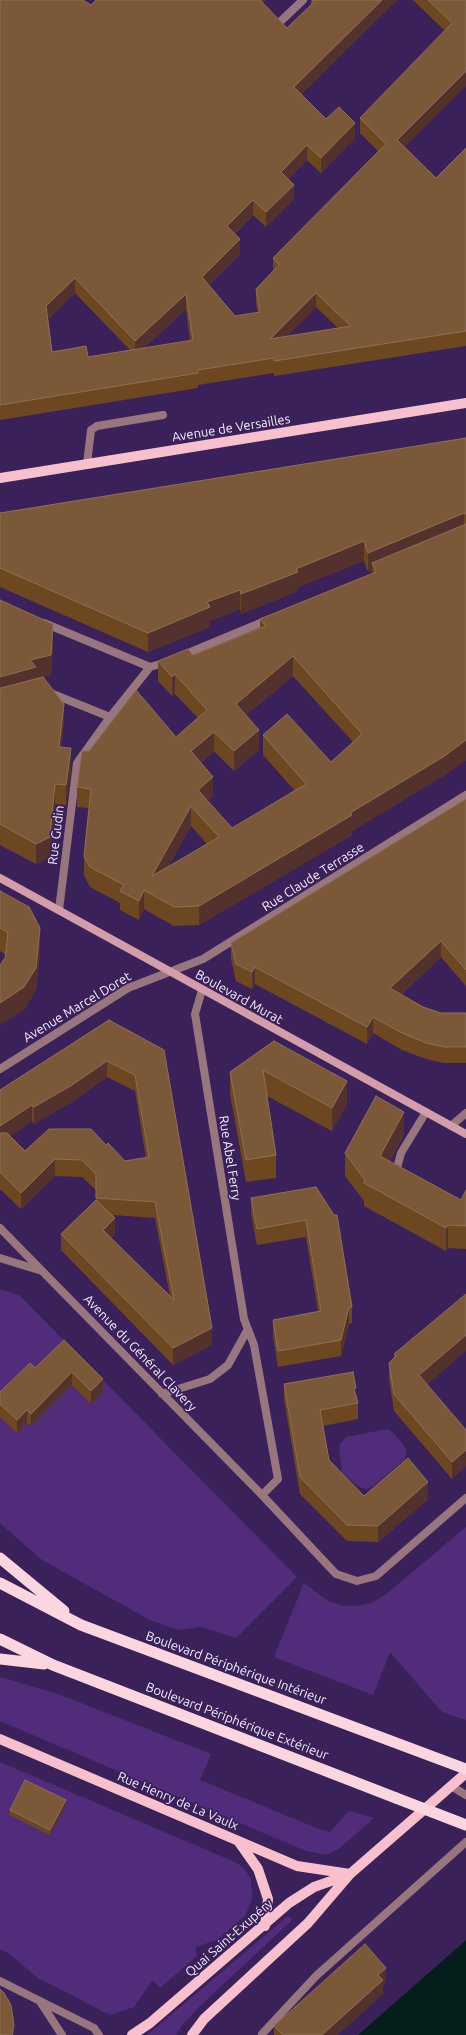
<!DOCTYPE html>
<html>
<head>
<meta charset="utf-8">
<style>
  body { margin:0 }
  canvas { display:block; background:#3b2159 }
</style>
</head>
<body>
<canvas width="466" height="2035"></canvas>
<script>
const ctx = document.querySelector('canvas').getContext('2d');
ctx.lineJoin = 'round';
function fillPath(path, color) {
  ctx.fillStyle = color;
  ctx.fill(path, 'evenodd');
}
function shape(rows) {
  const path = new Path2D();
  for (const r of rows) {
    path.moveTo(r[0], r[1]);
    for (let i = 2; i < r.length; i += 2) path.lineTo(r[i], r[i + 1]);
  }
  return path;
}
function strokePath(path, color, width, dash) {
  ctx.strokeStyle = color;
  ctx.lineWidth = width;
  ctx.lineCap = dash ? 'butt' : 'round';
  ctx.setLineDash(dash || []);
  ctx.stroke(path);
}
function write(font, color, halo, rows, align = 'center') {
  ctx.font = font + ' Ubuntu,sans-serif';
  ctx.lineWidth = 3.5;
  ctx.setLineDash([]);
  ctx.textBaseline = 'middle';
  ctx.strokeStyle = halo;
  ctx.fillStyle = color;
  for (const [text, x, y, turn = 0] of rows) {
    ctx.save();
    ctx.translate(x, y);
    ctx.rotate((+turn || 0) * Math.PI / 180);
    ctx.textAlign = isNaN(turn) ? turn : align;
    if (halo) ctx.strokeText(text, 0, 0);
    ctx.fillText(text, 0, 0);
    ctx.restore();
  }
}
const green = shape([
  [0,1289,20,1296,297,1577,236,1638,202,1627,178,1630,150,1620,42,1560,0,1523],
  [387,1429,392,1432,403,1444,406,1449,406,1455,404,1460,373,1486,367,1489,362,1488,355,1484,342,1472,339,1449,340,1444,346,1437],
  [466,1527,466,1720,442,1712,390,1652,373,1695,274,1657,304,1583,328,1601,343,1606,357,1606,371,1603,384,1596],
  [0,1677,58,1694,211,1754,200,1780,319,1829,330,1832,349,1811,374,1818,340,1848,326,1855,306,1851,0,1721],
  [0,1762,237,1863,246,1871,251,1880,252,1890,252,1900,245,1916,217,1940,195,1947,197,1956,160,1988,153,1980,134,2007,110,2015,38,1978,7,1952,0,1949],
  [288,1916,292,1918,291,1921,199,2007,183,2024,176,2035,147,2035]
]);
const water = shape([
  [466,1940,466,2035,358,2035]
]);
const service = shape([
  [282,20,303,0],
  [87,464,91,430,97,426,163,415],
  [399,1175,397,1168,401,1153,426,1112],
  [451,1786,466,1795],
  [262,2034,316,1976,466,1842]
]);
const minor = shape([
  [44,623,150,667],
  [181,656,270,619],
  [150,667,167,662],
  [48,692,110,717],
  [59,910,77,763,110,717,150,667],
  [202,990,195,1014,244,1319,254,1345,278,1479,262,1495],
  [0,1069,128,988,203,959,466,795],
  [451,1126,466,1113],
  [0,1228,262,1495,336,1574,357,1581,376,1576,466,1498],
  [0,1258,42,1271],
  [162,1394,210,1379,228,1365,248,1329],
  [0,1981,94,2028,99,2035],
  [41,2003,62,2035]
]);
const secondary = shape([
  [0,878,466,1134]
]);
const primary = shape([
  [0,478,466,403],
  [0,1739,297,1866,350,1874],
  [239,1842,258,1869,268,1899,265,1926],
  [132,2035,150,2023,289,1903,314,1887,348,1875],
  [192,2035,204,2019,308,1923,350,1874,466,1773]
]);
const trunk = shape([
  [0,1558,64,1611],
  [0,1583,81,1625,466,1769],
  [0,1639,53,1665,396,1798],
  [0,1659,44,1664]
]);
const trunkBridge = shape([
  [396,1798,466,1825]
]);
const wall = shape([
  [0,0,91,5,96,0,266,0,263,3,287,28,311,5,311,0,397,0,301,94,326,119,355,138,321,173,307,160,288,179,294,199,266,227,253,215,235,234,240,254,209,285,235,316,258,313,256,304,256,289,273,271,273,258,378,151,360,133,360,118,445,31,413,0,466,0,405,147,436,178,466,148,466,346,274,376,274,373,198,385,198,388,0,420],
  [75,293,130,350,88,357,52,352,48,319],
  [316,307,338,328,287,336],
  [186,309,190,341,144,348],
  [466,438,466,760,443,776,352,831,352,835,199,925,174,926,144,909,139,920,120,910,120,903,90,887,84,875,84,856,89,808,77,807,77,787,89,751,176,737,198,718,175,694,172,696,158,681,158,661,193,655,260,628,260,619,372,574,372,570,368,572,364,561,298,587,298,591,241,614,240,609,210,621,210,627,148,652,0,587,0,513],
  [293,676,353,742,331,762,263,735,263,755,295,791,232,828,207,801,213,796,201,763,214,751,234,771,259,750,246,715],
  [191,826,207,844,168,867],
  [0,600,53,644,51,675,43,677,64,724,61,747,71,769,66,805,55,804,50,857,36,864,0,845],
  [466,799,466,986,441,957,401,995,423,1007,441,1013,466,1013,466,1063,444,1063,426,1059,402,1050,373,1033,367,1044,255,984,252,989,236,981,231,959,231,943],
  [0,891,40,951,36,990,24,1010,5,958,5,954,0,951],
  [109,1020,164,1050,212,1345,173,1365,61,1250,61,1234,96,1200,96,1190,82,1177,55,1176,21,1209,0,1189,0,1090],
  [107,1077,135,1091,146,1158,125,1161,106,1145,25,1151,10,1136,32,1121,34,1124,72,1102],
  [113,1215,155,1218,170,1296,111,1238,115,1234],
  [274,1041,347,1104,332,1131,267,1096,276,1155,276,1178,246,1182,230,1094,230,1072],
  [404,1135,390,1161,461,1200,466,1190,466,1249,448,1248,446,1251,364,1206,364,1201,345,1176,345,1153],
  [316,1187,352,1307,352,1323,349,1324,341,1356,278,1367,273,1336,273,1320,318,1311,306,1237,257,1245,251,1214,251,1198],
  [64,1340,103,1392,91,1404,72,1385,31,1426,27,1423,17,1433,0,1417,0,1392,35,1368],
  [394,1354,427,1385,466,1430,452,1479,394,1411,389,1379,389,1363,394,1358],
  [284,1384,356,1394,358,1403,358,1419,323,1426,329,1460,364,1496,428,1499,378,1542,347,1541,300,1494,284,1400],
  [66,1805,50,1835,10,1815,10,1810],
  [386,1981,383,1984,383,1994,337,2035,274,2035,274,2026]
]);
const shadedWall = shape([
  [255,0,266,0,255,10],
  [382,0,397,0,294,102,294,87],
  [466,71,466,86,397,155,397,140],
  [355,123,355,138,321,173,321,158],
  [307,145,307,160,281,186,281,172],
  [294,185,294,199,266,227,266,212],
  [253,200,253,215,227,241,227,226],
  [240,239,240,254,202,292,202,277],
  [75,278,75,293,46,321,46,306],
  [316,293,316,307,270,354,270,339],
  [186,294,186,309,135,356,135,341],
  [464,513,464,533,372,563,372,570,368,572,368,553],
  [364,541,364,561,298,587,298,591,241,614,241,594,296,569],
  [240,590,240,609,210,621,210,627,148,652,148,633,207,602],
  [53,624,53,644,51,675,36,679,0,697,0,677,30,660],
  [293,656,293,676,236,723,236,704],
  [175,674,175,694,172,696,172,677],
  [64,704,64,724,59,768,59,747],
  [259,730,259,750,234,771,234,751],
  [214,732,214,751,191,771,191,751],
  [466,740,466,760,443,776,352,831,352,835,199,925,199,906,350,813],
  [71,748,71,769,66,805,66,785],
  [213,777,213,796,198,809,198,790],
  [55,784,55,804,50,857,36,864,36,844],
  [191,806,191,826,152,896,152,876],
  [144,890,144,909,139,920,139,901],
  [40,928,40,951,36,990,24,1010,0,1025,0,1003],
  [441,941,441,957,390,1005,390,988],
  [255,967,255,984,252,989,252,972],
  [373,1017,373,1033,367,1044,367,1027],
  [107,1061,107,1077,72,1102,34,1124,34,1107],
  [347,1081,347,1104,332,1131,332,1108],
  [32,1105,32,1121,2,1141,0,1146,0,1126],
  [404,1112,404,1135,380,1179,380,1156],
  [55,1159,55,1176,21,1209,21,1193],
  [115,1218,115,1234,103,1246,103,1230],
  [448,1225,448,1248,446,1251,446,1228],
  [349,1307,349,1324,341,1356,341,1340],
  [212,1328,212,1345,173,1365,173,1348],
  [466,1335,466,1351,419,1392,419,1375],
  [72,1372,72,1385,31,1426,31,1414],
  [103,1379,103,1392,91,1404,91,1391],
  [27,1410,27,1423,17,1433,17,1420],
  [466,1450,466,1466,452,1479,452,1462],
  [428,1482,428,1499,378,1542,378,1526],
  [66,1800,66,1805,50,1835,50,1830],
  [386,1968,386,1981,383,1984,383,1994,337,2035,322,2035,378,1975],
  [14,2025,14,2035,12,2035]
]);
const building = shape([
  [0,0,83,0,91,5,96,0,260,0,287,28,314,2,312,0,382,0,294,87,326,119,339,107,355,123,321,158,307,145,281,172,294,185,266,212,253,200,227,226,240,239,202,277,235,316,260,312,256,289,279,265,273,258,386,144,360,118,452,23,428,0,466,0,466,71,397,140,436,178,466,148,466,331,274,361,274,358,198,370,198,373,0,405,0,0],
  [75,278,135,341,186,294,193,340,88,357,86,346,52,352,46,306,75,278],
  [316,293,351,326,270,339,316,293],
  [466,438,466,514,464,513,368,553,364,541,296,569,298,572,241,594,240,590,207,602,210,607,148,633,0,568,0,513,466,438],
  [466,524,466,740,443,757,350,813,352,815,199,906,174,907,144,890,139,901,120,891,124,885,90,867,84,856,91,789,77,787,82,751,89,751,136,690,176,737,207,710,175,674,172,677,158,661,188,649,193,655,266,626,260,619,376,572,372,563,466,524],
  [293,656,362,734,331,762,287,714,263,735,306,784,232,828,198,790,213,777,191,751,214,732,234,751,259,730,236,704,293,656],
  [191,806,219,837,152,876,191,806],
  [0,600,53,624,51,655,30,660,36,667,0,677,0,600],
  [43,677,64,704,59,747,71,748,66,785,55,784,50,837,36,844,0,824,0,688,1,688,43,677],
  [466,799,466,970,441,941,390,988,423,1007,441,1013,466,1013,466,1047,444,1047,426,1043,402,1033,373,1017,367,1027,255,967,252,972,236,964,231,943,466,799],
  [0,891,29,907,40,928,36,968,24,987,0,1003,0,965,5,958,8,932,0,928,0,891],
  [109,1020,164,1050,212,1328,173,1348,61,1234,96,1200,115,1218,103,1230,174,1300,155,1202,96,1198,96,1174,82,1160,55,1159,21,1193,0,1172,0,1133,7,1133,25,1151,49,1129,91,1129,106,1145,108,1143,125,1161,149,1157,135,1075,107,1061,72,1085,34,1107,32,1105,0,1126,0,1090,109,1020],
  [274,1041,347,1081,332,1108,263,1070,276,1155,246,1160,230,1072,274,1041],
  [376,1096,404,1112,380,1156,461,1200,466,1190,466,1226,448,1225,446,1228,364,1183,365,1180,345,1153,376,1096],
  [316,1187,334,1215,337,1215,352,1307,349,1307,341,1340,278,1351,273,1320,321,1311,306,1220,257,1229,251,1198,316,1187],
  [466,1294,466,1335,419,1375,466,1430,466,1450,452,1462,394,1394,389,1363,396,1356,394,1354,466,1294],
  [64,1340,103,1379,91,1391,72,1372,31,1414,27,1410,17,1420,0,1404,0,1392,30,1363,35,1368,64,1340],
  [353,1372,356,1388,354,1389,358,1403,320,1410,329,1460,364,1496,408,1458,428,1482,378,1526,347,1525,300,1477,284,1384,353,1372],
  [25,1780,66,1800,50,1830,10,1810,25,1780],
  [365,1944,386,1968,378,1975,383,1980,322,2035,283,2035,274,2026,365,1944],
  [0,1989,4,1993,11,2005,14,2025,12,2035,0,2035,0,1989]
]);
const streetNames = [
  ["Avenue de Versailles",231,428,-9],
  ["Rue Gudin",56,835,-83],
  ["Rue Claude Terrasse",313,877,-32],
  ["Boulevard Murat",239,997,29],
  ["Avenue Marcel Doret",77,1007,-31],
  ["Rue Abel Ferry",230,1158,81],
  ["Avenue du Général Clavery",140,1353,46],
  ["Boulevard Périphérique Intérieur",236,1668,20],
  ["Boulevard Périphérique Extérieur",237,1721,21],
  ["Rue Henry de La Vaulx",178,1801,23],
  ["Quai Saint-Exupéry",229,1938,-41]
];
fillPath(green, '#512c7a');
fillPath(water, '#041f1b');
strokePath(service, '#98767e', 8);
strokePath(minor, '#98767e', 8);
strokePath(secondary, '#d39daa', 8);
strokePath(primary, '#f8bfcd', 10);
strokePath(trunk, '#fad6de', 11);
strokePath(trunkBridge, '#fad6de', 11);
fillPath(wall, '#6d4720');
fillPath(shadedWall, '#53312d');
fillPath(building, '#7b5938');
strokePath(building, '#8e7056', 1);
write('13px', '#f2edfb', '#3b2159', streetNames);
</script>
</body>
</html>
